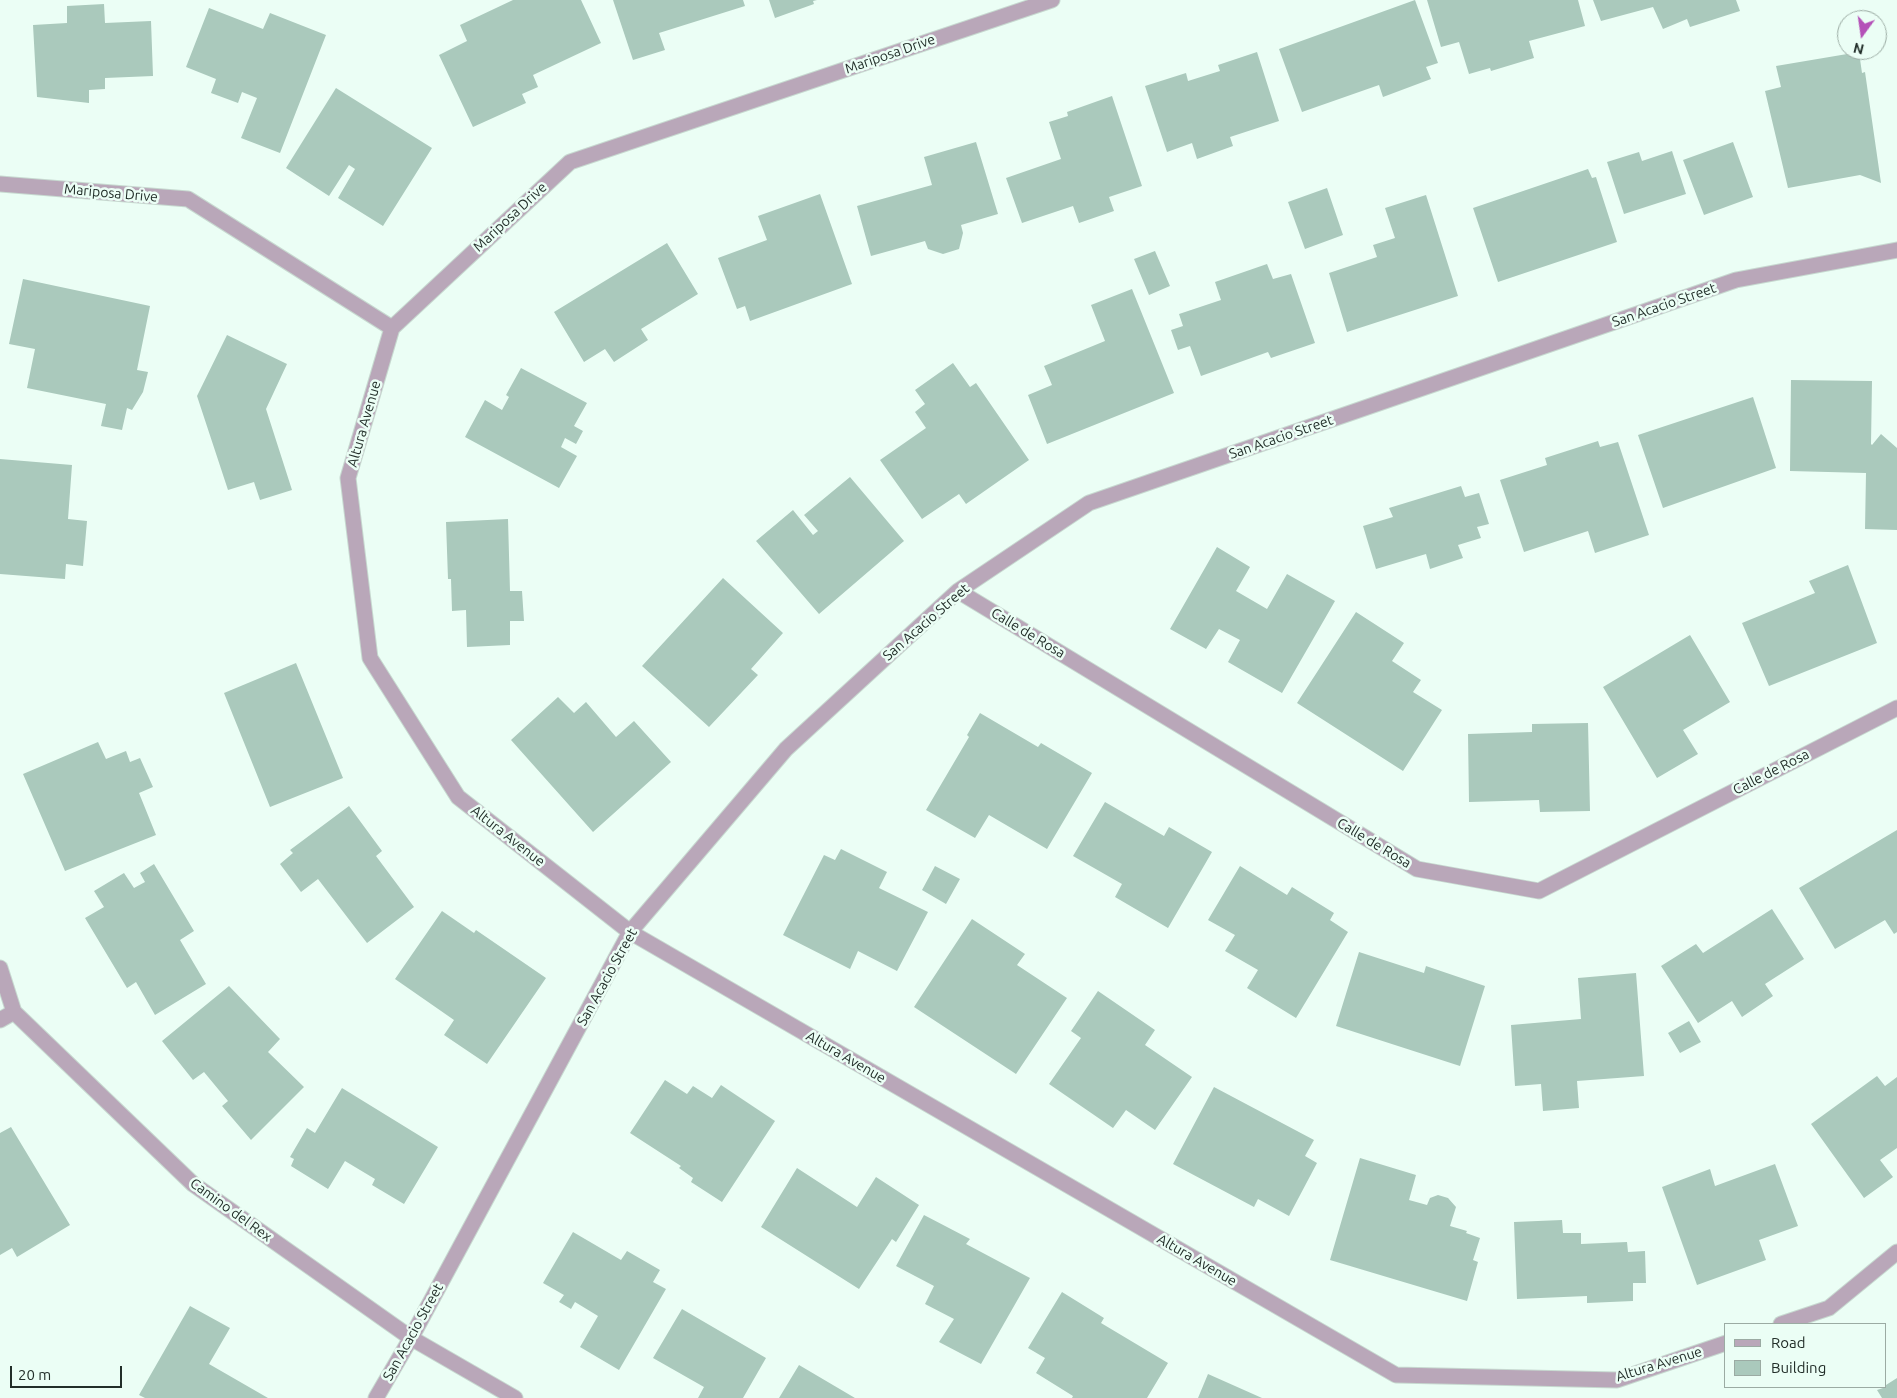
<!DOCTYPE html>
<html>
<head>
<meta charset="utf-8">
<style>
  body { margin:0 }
  #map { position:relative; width:1897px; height:1398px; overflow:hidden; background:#ebfef5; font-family:Ubuntu,sans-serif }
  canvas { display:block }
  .legend { position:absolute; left:1724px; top:1323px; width:162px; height:65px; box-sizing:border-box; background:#ebfef5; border:1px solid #9baba3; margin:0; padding:6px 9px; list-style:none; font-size:15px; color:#222e29 }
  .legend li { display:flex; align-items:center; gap:10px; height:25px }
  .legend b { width:25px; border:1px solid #9baba3 }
  .north { position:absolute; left:1837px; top:10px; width:50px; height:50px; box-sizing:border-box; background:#ebfef5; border:1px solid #9baba3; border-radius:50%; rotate:194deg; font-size:14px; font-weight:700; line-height:20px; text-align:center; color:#222e29 }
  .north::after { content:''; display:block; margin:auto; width:18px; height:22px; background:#b451b8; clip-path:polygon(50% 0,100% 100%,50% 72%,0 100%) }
  .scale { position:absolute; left:10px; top:1366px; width:112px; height:22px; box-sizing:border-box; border:2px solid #222e29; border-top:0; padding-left:6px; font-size:15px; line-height:18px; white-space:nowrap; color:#222e29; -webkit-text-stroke:4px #ebfef5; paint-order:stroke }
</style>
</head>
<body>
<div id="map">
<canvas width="1897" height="1398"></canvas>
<ul class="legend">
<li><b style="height:6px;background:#b9a7b9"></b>Road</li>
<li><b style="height:14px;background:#aac9bc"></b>Building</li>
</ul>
<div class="north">N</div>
<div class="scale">20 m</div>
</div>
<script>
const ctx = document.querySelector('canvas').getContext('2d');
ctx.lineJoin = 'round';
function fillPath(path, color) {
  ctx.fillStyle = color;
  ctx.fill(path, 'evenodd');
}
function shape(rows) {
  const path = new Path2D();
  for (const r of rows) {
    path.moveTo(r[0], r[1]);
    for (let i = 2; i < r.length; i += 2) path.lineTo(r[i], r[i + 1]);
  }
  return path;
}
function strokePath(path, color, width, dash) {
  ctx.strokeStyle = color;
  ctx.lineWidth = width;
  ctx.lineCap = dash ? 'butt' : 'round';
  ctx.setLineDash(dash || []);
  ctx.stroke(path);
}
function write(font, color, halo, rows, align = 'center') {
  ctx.font = font + ' Ubuntu,sans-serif';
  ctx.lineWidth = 5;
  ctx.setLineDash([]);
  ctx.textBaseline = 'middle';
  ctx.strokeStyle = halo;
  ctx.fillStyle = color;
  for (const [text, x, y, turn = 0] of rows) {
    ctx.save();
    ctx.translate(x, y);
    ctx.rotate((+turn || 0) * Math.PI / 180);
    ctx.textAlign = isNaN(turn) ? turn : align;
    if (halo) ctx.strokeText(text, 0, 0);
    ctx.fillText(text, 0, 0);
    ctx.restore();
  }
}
const building = shape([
  [513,0,581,0,601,43,533,75,538,87,522,94,526,103,473,127,439,55,467,41,460,25],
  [613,0,743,0,745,6,659,33,665,50,633,60],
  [769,0,817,0,813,1,814,4,775,18],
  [1415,0,1438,63,1426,67,1431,79,1383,97,1379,85,1302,112,1279,49],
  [1427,0,1578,0,1585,26,1529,41,1534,58,1491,71,1490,68,1469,74,1459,42,1441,47],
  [1593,0,1736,0,1740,11,1690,27,1687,19,1663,29,1653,7,1601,21],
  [104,4,105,23,151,21,153,76,105,78,105,89,89,90,89,103,37,97,33,25,67,23,67,6],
  [209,8,263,29,270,13,326,35,280,153,241,138,257,98,242,92,238,103,211,93,216,79,186,67],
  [1257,52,1279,121,1230,137,1233,146,1197,159,1192,143,1167,152,1145,86,1186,73,1188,81,1220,71,1218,65],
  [1859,52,1862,73,1865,72,1881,183,1860,175,1788,188,1765,91,1781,87,1776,66],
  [336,88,432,148,383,226,338,198,355,169,349,165,329,196,286,168],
  [1112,96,1142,186,1109,197,1114,211,1079,223,1073,206,1022,223,1006,178,1061,159,1049,122,1068,116,1067,112],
  [976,142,998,214,961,225,963,233,959,249,943,254,928,249,925,241,871,256,857,206,932,185,924,157],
  [1733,142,1753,197,1704,215,1683,160],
  [1672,151,1686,194,1624,214,1607,162,1639,152,1642,161],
  [1588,169,1592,178,1596,177,1617,242,1498,282,1473,208],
  [1327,188,1343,235,1305,249,1288,202],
  [820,194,852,284,750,321,745,306,737,309,718,258,767,240,758,216],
  [1426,195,1458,296,1347,332,1329,273,1377,257,1373,245,1395,238,1385,208],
  [667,243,698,294,641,329,648,340,614,362,605,349,584,362,554,312],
  [1155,251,1170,286,1149,295,1134,259],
  [1267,264,1273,279,1291,274,1315,343,1271,358,1268,352,1201,376,1190,346,1178,350,1171,330,1183,326,1179,314,1221,300,1215,282],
  [23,279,150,306,137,370,148,372,143,392,132,410,127,408,122,430,101,426,106,404,27,388,35,349,9,344],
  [1132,289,1174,393,1047,444,1028,395,1052,385,1044,366,1105,341,1091,305],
  [227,335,287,364,266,409,292,490,260,500,254,482,228,490,197,396],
  [953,363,970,387,976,383,1029,460,966,504,959,494,922,519,880,460,926,428,915,412,925,404,915,390],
  [521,368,587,403,574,426,583,431,576,444,565,438,561,447,577,456,559,488,465,437,485,400,502,410,509,397,506,395],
  [1791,380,1872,381,1871,444,1872,445,1881,434,1897,448,1897,530,1865,529,1866,473,1790,471],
  [1753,397,1776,468,1663,508,1638,435],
  [1598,441,1600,447,1618,442,1649,535,1595,553,1588,531,1524,552,1500,480,1547,465,1545,458],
  [0,459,72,465,68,519,87,521,83,566,66,564,65,579,0,574],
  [850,477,904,541,819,614,756,541,793,510,813,535,818,531,804,515],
  [1461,486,1465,497,1479,493,1489,524,1477,527,1481,538,1458,545,1463,558,1430,569,1426,554,1376,569,1363,526,1393,517,1389,508],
  [508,519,510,591,522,591,524,621,510,621,510,645,467,647,466,610,452,611,451,579,448,579,446,522],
  [1217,547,1250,567,1236,591,1267,609,1287,574,1335,601,1282,693,1228,662,1240,640,1219,629,1206,649,1170,629],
  [1848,565,1877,643,1769,686,1742,623,1815,593,1809,581],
  [723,578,783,633,751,669,758,675,709,727,642,666],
  [1356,612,1404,643,1392,661,1421,680,1413,692,1442,710,1403,771,1297,703],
  [1690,635,1730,702,1683,730,1698,754,1657,778,1603,687],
  [296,663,343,778,270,807,224,693],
  [558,697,574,713,586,702,616,737,634,721,671,762,593,832,511,740],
  [980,713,1038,747,1041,743,1092,773,1047,849,989,815,975,838,926,810,969,737,967,735],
  [1588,723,1590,811,1540,812,1539,800,1469,802,1468,734,1532,732,1532,724],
  [98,742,106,759,126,751,130,762,140,758,153,787,139,793,156,835,65,871,23,774],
  [1105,802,1164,836,1169,827,1212,852,1168,928,1115,897,1122,884,1073,856],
  [349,806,382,851,376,856,414,907,367,943,318,879,301,892,280,864,293,853,290,850],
  [1897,830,1897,932,1894,934,1885,920,1835,949,1799,888],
  [841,849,887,872,879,888,928,912,897,971,858,951,850,969,783,935,824,855,835,860],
  [154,864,194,931,180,940,206,984,155,1015,136,982,127,988,85,918,104,907,94,891,124,873,134,888,145,882,140,873],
  [935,866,960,879,946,904,922,890],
  [1240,866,1287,895,1292,887,1334,913,1330,920,1348,932,1296,1018,1247,988,1258,970,1225,951,1235,935,1208,920],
  [1772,909,1804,959,1765,984,1773,996,1742,1017,1732,1001,1698,1023,1661,966,1696,944,1703,953],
  [442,911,474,933,476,930,546,978,487,1064,444,1035,454,1020,395,979],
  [972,919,1025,954,1017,965,1067,998,1016,1074,914,1007],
  [1359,952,1424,973,1426,966,1485,986,1460,1066,1336,1026],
  [1636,973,1644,1076,1577,1081,1579,1108,1543,1111,1541,1084,1515,1086,1511,1025,1581,1019,1578,978],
  [229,986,280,1039,268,1052,304,1087,251,1140,222,1106,228,1101,204,1072,193,1080,162,1041],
  [1098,991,1155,1030,1145,1045,1192,1077,1155,1130,1126,1110,1113,1128,1049,1084,1081,1038,1071,1031],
  [1689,1021,1701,1042,1680,1053,1668,1033],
  [1877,1076,1885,1086,1897,1077,1897,1148,1880,1160,1893,1177,1864,1198,1811,1124],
  [665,1080,687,1094,693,1086,712,1098,721,1085,775,1121,722,1202,691,1182,693,1178,679,1168,681,1166,630,1133],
  [1214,1087,1314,1140,1305,1156,1317,1163,1289,1216,1258,1199,1254,1207,1173,1164],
  [342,1088,438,1147,404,1204,372,1185,375,1179,345,1161,328,1189,291,1166,294,1159,290,1157,307,1128,315,1133],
  [11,1127,70,1225,17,1257,12,1248,0,1255,0,1133],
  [1360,1158,1416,1175,1409,1200,1427,1205,1430,1198,1438,1195,1448,1198,1456,1207,1450,1226,1467,1231,1466,1233,1480,1238,1473,1260,1478,1262,1467,1301,1330,1260],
  [1775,1164,1798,1226,1759,1240,1766,1260,1697,1285,1662,1187,1710,1169,1715,1186],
  [797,1168,857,1207,876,1177,919,1205,896,1242,892,1239,859,1289,761,1227],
  [924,1215,970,1239,966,1244,1030,1278,981,1364,939,1342,954,1319,925,1304,934,1286,896,1266],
  [1562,1220,1563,1233,1581,1233,1581,1244,1627,1242,1628,1252,1645,1251,1646,1283,1633,1283,1633,1301,1587,1303,1587,1296,1517,1299,1514,1222],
  [573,1232,621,1260,627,1251,660,1270,653,1282,666,1289,619,1370,580,1347,598,1316,575,1302,571,1309,559,1302,564,1295,543,1283],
  [1062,1292,1104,1318,1101,1323,1168,1363,1147,1398,1072,1398,1073,1396,1036,1373,1045,1358,1028,1348],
  [190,1306,230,1328,209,1364,268,1398,145,1398,139,1395],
  [682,1309,766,1358,743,1398,698,1398,704,1387,653,1358],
  [799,1365,855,1398,779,1398],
  [1208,1374,1262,1398,1198,1398],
  [1897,1378,1897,1398,1882,1398,1877,1390,1886,1387,1886,1385]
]);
const minor = shape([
  [0,184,188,199,392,328,570,162,1052,0],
  [392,328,348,478,370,658,458,797,630,932,1396,1375,1617,1380,1726,1343],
  [958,591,1417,869,1539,891,1897,708],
  [0,968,14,1012,193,1184,411,1338,515,1398],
  [0,1020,14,1012],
  [1781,1324,1829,1308,1897,1252],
  [376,1398,411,1338,630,932,786,749,958,591,1089,503,1736,280,1897,250]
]);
const streetNames = [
  ["Mariposa Drive",890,54,-19],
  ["Mariposa Drive",111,193,5],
  ["Mariposa Drive",510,217,-43],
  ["San Acacio Street",1664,305,-19],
  ["Altura Avenue",364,424,-74],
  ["San Acacio Street",1281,437,-19],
  ["San Acacio Street",926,622,-41],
  ["Calle de Rosa",1028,633,31],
  ["Calle de Rosa",1771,772,-27],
  ["Altura Avenue",508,836,38],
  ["Calle de Rosa",1374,843,31],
  ["San Acacio Street",607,977,-61],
  ["Altura Avenue",846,1057,30],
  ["Camino del Rex",231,1210,36],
  ["Altura Avenue",1197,1260,30],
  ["San Acacio Street",413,1332,-61],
  ["Altura Avenue",1659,1364,-17]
];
fillPath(building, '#aac9bc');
strokePath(minor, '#c7d9d0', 17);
strokePath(minor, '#b9a7b9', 15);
write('14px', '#222e29', '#ebfef5', streetNames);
</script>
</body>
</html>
